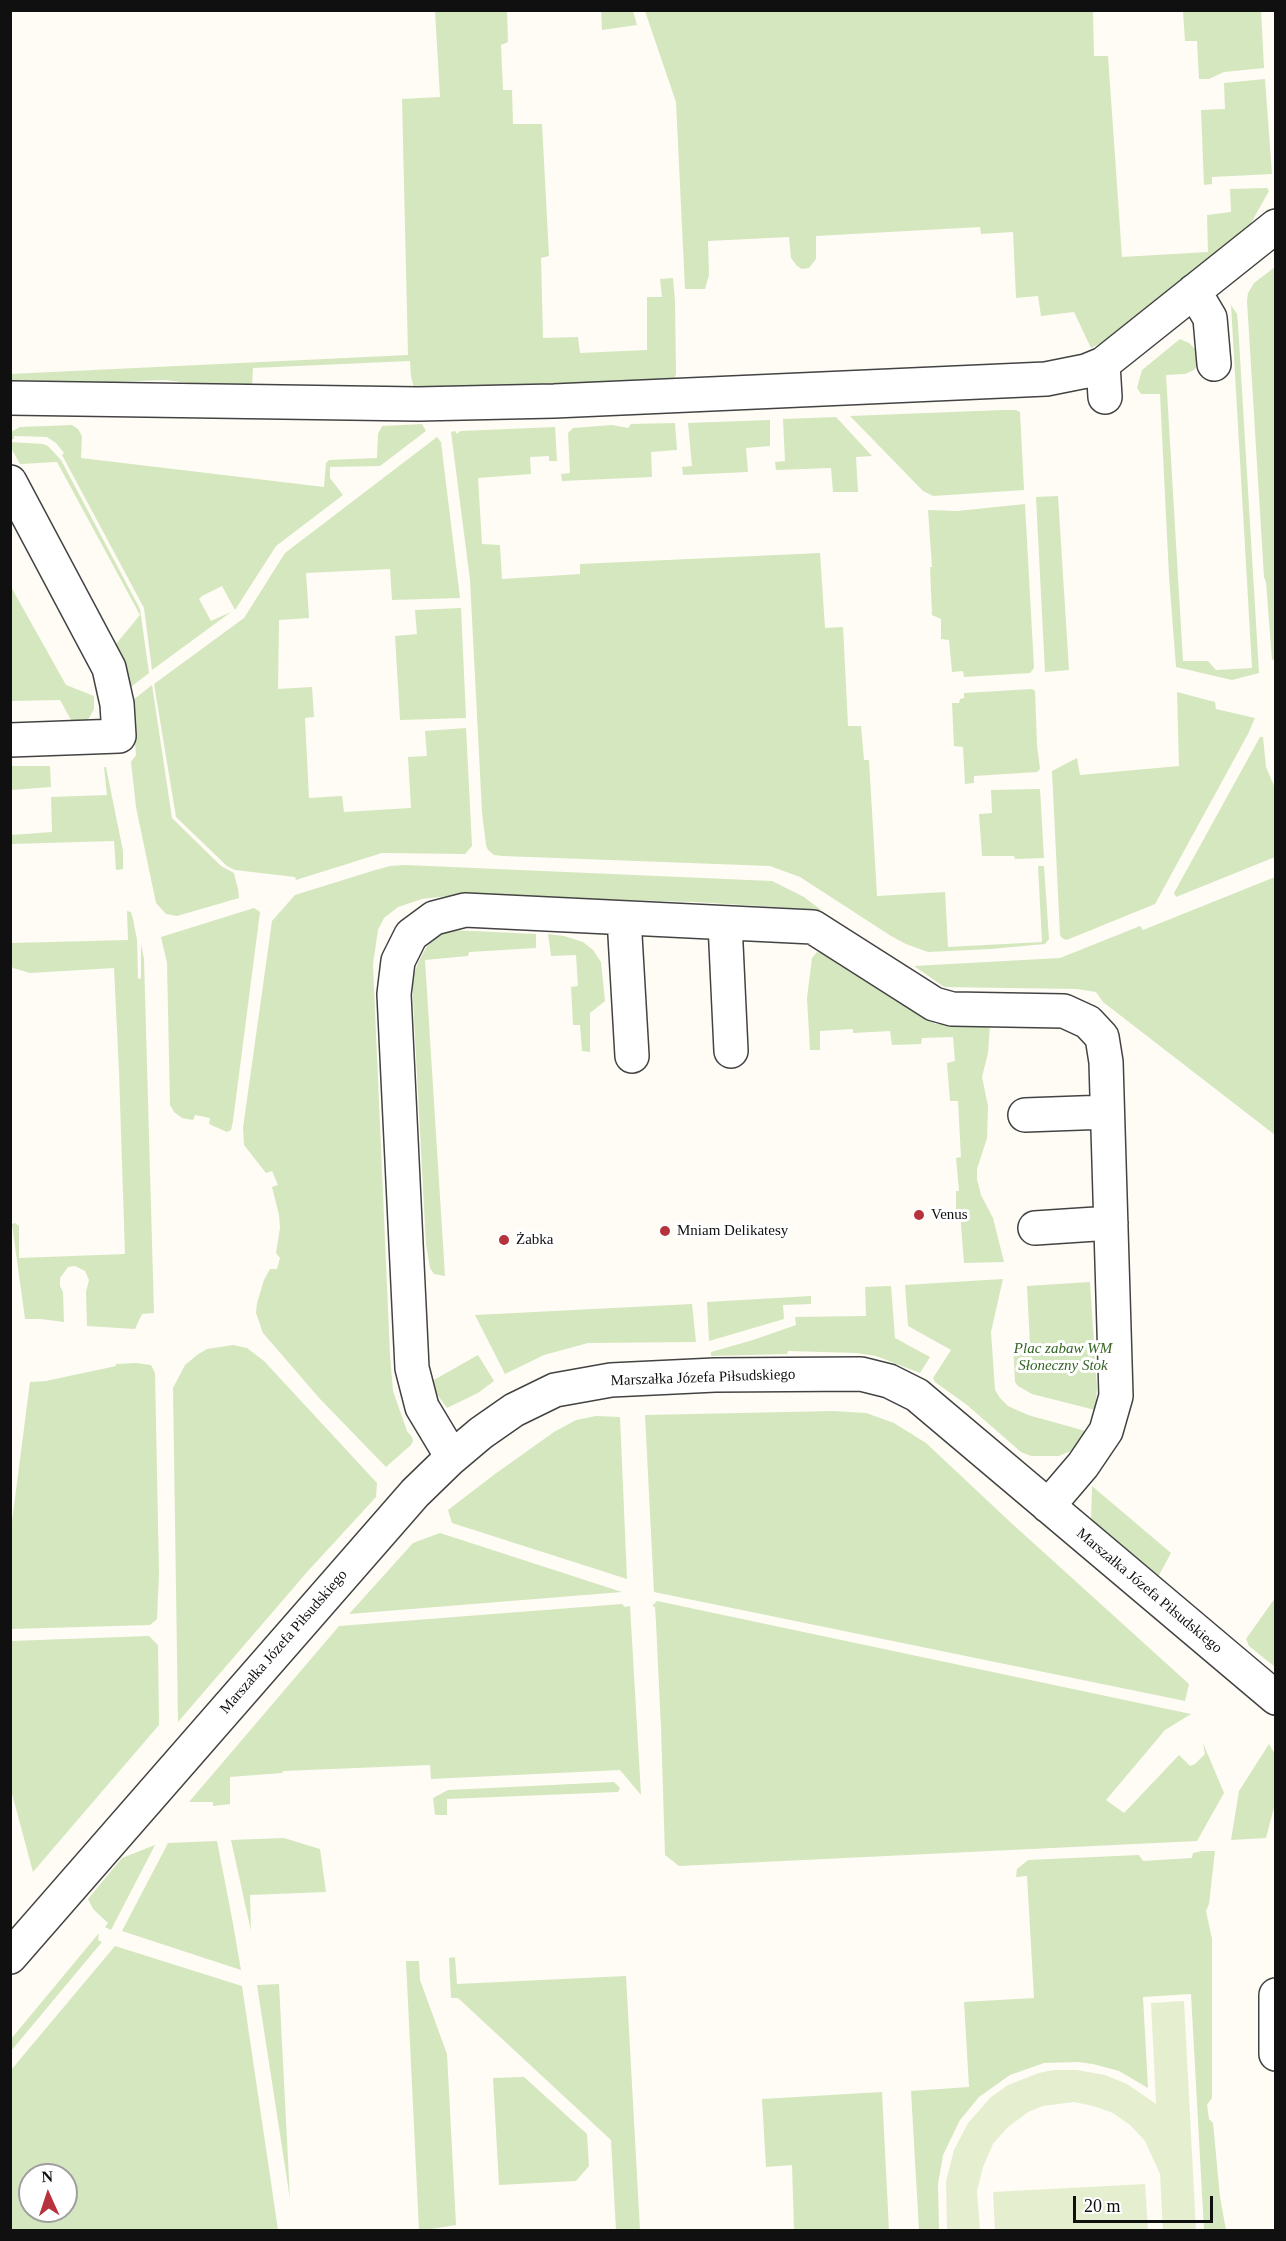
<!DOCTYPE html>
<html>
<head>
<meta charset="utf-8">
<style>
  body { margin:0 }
  #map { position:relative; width:1286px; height:2241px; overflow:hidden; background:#fefcf4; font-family:"Times New Roman",serif }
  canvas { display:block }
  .frame { position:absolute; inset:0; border:12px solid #101010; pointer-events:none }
  .north { position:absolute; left:18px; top:2163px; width:60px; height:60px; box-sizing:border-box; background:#fff; border:2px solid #9f9f9f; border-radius:50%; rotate:357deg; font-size:16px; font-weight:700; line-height:24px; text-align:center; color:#101010 }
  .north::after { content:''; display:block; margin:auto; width:21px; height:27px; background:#b6323c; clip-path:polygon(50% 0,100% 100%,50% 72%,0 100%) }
  .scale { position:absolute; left:1073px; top:2196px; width:140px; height:27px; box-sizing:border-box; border:3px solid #101010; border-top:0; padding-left:8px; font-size:18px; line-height:21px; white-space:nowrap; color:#101010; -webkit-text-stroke:4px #fff; paint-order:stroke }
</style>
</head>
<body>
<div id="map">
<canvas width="1286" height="2241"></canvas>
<div class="frame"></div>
<div class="north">N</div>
<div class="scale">20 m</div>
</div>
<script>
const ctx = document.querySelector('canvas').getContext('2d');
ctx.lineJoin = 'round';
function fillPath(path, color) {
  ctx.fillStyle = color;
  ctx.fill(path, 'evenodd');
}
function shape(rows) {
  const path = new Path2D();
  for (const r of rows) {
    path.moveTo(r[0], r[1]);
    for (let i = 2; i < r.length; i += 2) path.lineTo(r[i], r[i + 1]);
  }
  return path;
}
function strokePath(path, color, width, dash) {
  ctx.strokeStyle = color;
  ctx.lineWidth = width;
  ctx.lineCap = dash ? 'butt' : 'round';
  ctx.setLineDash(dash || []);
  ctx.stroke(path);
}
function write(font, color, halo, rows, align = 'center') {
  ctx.font = font + ' "Times New Roman",serif';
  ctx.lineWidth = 6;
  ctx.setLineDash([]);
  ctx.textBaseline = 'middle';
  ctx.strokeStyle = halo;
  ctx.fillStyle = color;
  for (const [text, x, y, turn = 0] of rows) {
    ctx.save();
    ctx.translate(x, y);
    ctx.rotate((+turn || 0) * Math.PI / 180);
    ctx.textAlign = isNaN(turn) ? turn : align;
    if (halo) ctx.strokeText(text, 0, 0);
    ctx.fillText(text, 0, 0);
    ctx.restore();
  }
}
const green = shape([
  [435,11,507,11,508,42,501,45,503,90,512,90,513,124,542,124,549,256,541,258,543,338,578,337,580,353,647,350,647,297,662,297,660,279,673,278,675,301,676,374,672,385,414,388,411,377,410,361,253,368,252,387,215,386,165,380,11,386,10,374,408,355,402,99,440,97],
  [601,11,633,11,637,25,602,30],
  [645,11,1093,11,1094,56,1108,56,1122,257,1208,252,1207,215,1231,212,1230,189,1267,188,1269,191,1251,223,1244,232,1109,339,1091,348,1074,312,1041,316,1038,296,1016,298,1013,232,981,234,980,227,816,236,816,259,809,268,802,269,797,266,791,258,789,237,708,241,709,275,705,289,685,289,676,102],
  [1183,11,1261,11,1264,68,1224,72,1209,79,1199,79,1197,41,1185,41],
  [1265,79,1272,174,1212,177,1212,184,1204,185,1201,110,1225,109,1224,83],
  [1275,267,1276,659,1272,660,1266,582,1264,577,1247,301,1248,293,1254,283],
  [1231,305,1237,314,1238,324,1259,673,1232,680,1176,667,1169,576,1160,394,1141,394,1137,388,1142,370,1180,339,1189,343,1195,349,1197,366,1194,370,1185,374,1166,375,1183,661,1208,661,1216,670,1252,668],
  [1003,410,1016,410,1020,412,1024,490,933,496,923,491,850,416],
  [836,417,872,456,856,457,858,492,833,492,831,468,776,470,775,462,785,461,783,419],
  [770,420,770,446,746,448,748,472,683,475,682,467,692,466,688,423],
  [675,423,677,450,651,452,652,477,562,481,561,474,570,473,568,433,573,428,612,425,628,428,631,424],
  [422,424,426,431,380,466,330,467,330,478,343,495,276,546,235,610,222,586,202,596,199,599,211,621,231,612,152,670,144,608,62,455,64,453,56,443,47,437,14,436,14,439,10,440,11,432,20,427,72,425,78,429,82,436,81,458,324,487,326,463,329,460,377,458,378,434,382,426],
  [555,427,557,461,549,461,549,456,530,457,531,474,478,478,482,544,500,545,502,579,580,574,580,564,820,553,825,628,843,627,848,726,861,726,864,760,869,760,877,896,945,892,948,947,1042,942,1038,866,1044,866,1049,939,1045,944,991,949,928,952,906,944,891,936,800,877,770,866,503,856,494,855,488,850,486,845,482,812,470,580,451,432,455,431,457,434,460,431],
  [437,437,441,442,460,598,392,600,390,569,306,573,309,618,279,620,278,689,312,687,314,717,305,718,309,798,342,796,344,812,411,808,408,757,427,756,425,731,466,728,472,846,465,854,382,853,296,880,295,877,235,870,227,866,176,817,154,684,244,618,285,553],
  [10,442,43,444,48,446,61,460,140,609,149,673,127,690,125,664,116,644,140,615,57,462,20,464,11,448],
  [1058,496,1069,670,1045,672,1036,497],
  [1025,504,1034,668,1030,673,964,677,963,671,952,672,949,640,941,639,941,619,932,615,930,567,932,567,928,510,957,511],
  [10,585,66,685,94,696,94,709,89,718,76,729,60,700,11,701],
  [461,608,466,718,400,720,395,636,417,634,415,610],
  [152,685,172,818,221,866,234,873,238,889,239,898,177,916,166,914,156,903,136,807,131,762,136,755,132,708,133,700],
  [1032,689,1035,691,1037,745,1040,769,1037,772,974,776,974,783,965,784,963,747,954,746,952,703,959,703,960,699,964,698,964,693],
  [1177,692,1215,702,1216,709,1255,718,1248,734,1155,904,1074,937,1066,940,1062,938,1060,935,1052,771,1077,758,1080,775,1179,766],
  [1260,737,1263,737,1266,767,1275,788,1275,857,1176,897,1174,893],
  [11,766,50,766,51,787,11,790],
  [104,767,106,767,123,851,123,869,116,870,114,841,11,844,11,835,52,832,51,797,107,795],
  [1040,789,1044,858,1015,859,1014,856,982,856,979,814,992,813,991,790],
  [405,865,772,881,804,897,821,910,695,902,457,895,422,899,398,907,384,918,378,930,373,964,390,1355,393,1391,407,1431,412,1437,413,1441,411,1445,386,1467,320,1399,263,1333,256,1313,257,1303,264,1280,270,1269,277,1269,280,1258,276,1253,280,1228,279,1215,272,1187,278,1185,272,1171,266,1173,244,1145,243,1128,272,921,295,895,372,871,390,866],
  [1275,877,1275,1135,1103,1002,1096,992,1077,989,944,987,914,966,1060,958,1140,926,1143,930],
  [254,908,260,912,233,1121,231,1130,227,1132,209,1124,210,1118,195,1115,193,1120,182,1118,174,1112,170,1105,167,963,161,937],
  [127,911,131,912,133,919,137,940,138,979,141,978,141,944,144,959,154,1313,142,1314,135,1329,87,1326,86,1292,89,1280,85,1271,75,1266,68,1267,60,1278,60,1286,63,1292,64,1322,41,1319,25,1319,12,1224,15,1223,19,1226,19,1258,125,1254,119,1072,114,968,30,973,13,968,11,965,11,943,128,940],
  [452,930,536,934,536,948,469,952,468,956,425,960,445,1276,434,1274,430,1268,426,1245,412,980,418,963,426,948,439,934],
  [548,934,564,936,583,942,593,950,601,962,605,1001,590,1013,590,1052,582,1051,580,1025,573,1025,571,987,578,986,576,955,551,956],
  [817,952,828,955,926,1020,936,1024,990,1025,988,1053,982,1077,988,1106,987,1138,977,1169,977,1179,981,1195,993,1218,1004,1262,964,1263,960,1212,956,1212,956,1191,959,1191,956,1158,961,1157,958,1101,950,1101,947,1063,955,1061,953,1037,922,1038,921,1044,892,1045,890,1031,853,1033,853,1029,820,1031,820,1050,810,1050,807,998,812,958],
  [1003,1279,991,1332,995,1390,1000,1398,1008,1406,1028,1415,1089,1432,1075,1449,1059,1456,1031,1456,1021,1452,967,1405,935,1382,933,1378,951,1350,908,1326,905,1285],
  [1090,1282,1097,1389,1095,1410,1032,1394,1018,1386,1015,1382,1013,1345,1030,1345,1027,1286],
  [891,1286,895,1338,930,1357,920,1373,876,1356,857,1353,788,1351,787,1354,711,1356,711,1352,753,1340,796,1325,795,1317,866,1316,865,1287],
  [811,1296,811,1304,783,1305,784,1319,709,1341,707,1302],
  [692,1304,696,1342,588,1343,544,1355,505,1374,475,1315],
  [233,1345,247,1348,264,1361,377,1483,376,1497,308,1571,178,1722,173,1388,185,1365,197,1355,207,1349],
  [478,1355,494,1381,478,1393,447,1408,433,1389,432,1381],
  [136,1363,151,1365,155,1373,159,1573,157,1619,150,1625,11,1629,11,1529,30,1382,46,1381,116,1366,116,1364],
  [833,1411,866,1413,894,1423,926,1443,1008,1520,1189,1684,1185,1701,654,1592,645,1415],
  [596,1416,620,1417,627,1579,452,1523,448,1510,495,1474,554,1432,576,1420],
  [1092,1486,1171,1553,1158,1577,1091,1522],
  [440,1533,622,1592,349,1614,413,1543],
  [1275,1598,1275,1667,1249,1646,1246,1639],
  [657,1601,1191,1714,1165,1730,1106,1800,1124,1813,1179,1755,1190,1766,1195,1764,1205,1754,1203,1743,1224,1793,1197,1841,679,1866,665,1855,661,1728,656,1622,655,1607,652,1606],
  [622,1604,625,1607,630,1606,641,1795,620,1770,431,1779,430,1765,283,1771,282,1773,230,1777,230,1804,213,1806,213,1802,189,1802,339,1626],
  [149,1636,158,1645,159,1725,33,1872,11,1790,11,1641],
  [1269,1744,1275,1754,1276,1800,1266,1838,1231,1840,1239,1791],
  [614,1782,620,1788,618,1792,447,1799,447,1815,435,1815,433,1798,448,1790],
  [284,1838,320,1849,326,1892,250,1895,251,1931,231,1840],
  [217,1841,232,1918,241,1970,122,1931,168,1843],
  [155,1845,111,1930,105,1927,108,1923,93,1909,88,1899,122,1858],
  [1202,1851,1215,1851,1209,1904,1206,1911,1212,1939,1212,2098,1207,2105,1209,2119,1213,2123,1220,2197,1226,2230,1204,2230,1191,1994,1143,1997,1148,2088,1119,2071,1093,2064,1078,2062,1044,2063,1010,2075,979,2097,960,2120,943,2155,938,2184,939,2230,919,2230,911,2091,969,2087,964,2002,1034,1998,1027,1876,1016,1877,1017,1869,1028,1860,1139,1855,1143,1861,1192,1858,1193,1853],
  [99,1933,98,1940,102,1942,11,2051,11,2039],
  [115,1946,242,1986,278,2230,11,2230,11,2070],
  [30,2175,66,2175,66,2211,30,2211],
  [455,1957,457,1984,626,1976,640,2230,616,2230,611,2140,458,1998,451,1998,449,1958],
  [406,1961,419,1961,420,1980,447,2054,456,2225,425,2230,419,2230],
  [279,1984,290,2199,257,1985],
  [524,2077,587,2134,589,2166,576,2181,499,2185,493,2078],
  [882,2092,889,2230,794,2230,792,2165,766,2167,762,2099]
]);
const pitch = shape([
  [1184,2001,1196,2230,1163,2230,1160,2174,1145,2141,1130,2125,1113,2113,1093,2106,1074,2102,1043,2106,1028,2112,1007,2128,993,2144,983,2167,977,2191,980,2230,947,2230,946,2181,954,2150,968,2123,991,2097,1008,2085,1039,2073,1053,2070,1077,2070,1105,2075,1127,2084,1156,2104,1151,2003],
  [1145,2184,1148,2230,995,2230,993,2192]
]);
const minor = shape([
  [1194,291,1210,318,1214,364],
  [1103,364,1105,397],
  [10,398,418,404,554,401,1046,379,1086,371,1103,364,1276,226],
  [10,482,109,668,117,704,119,736,10,740],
  [624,918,632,1056],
  [725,923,731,1051],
  [1025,1115,1107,1112],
  [1035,1228,1111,1223],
  [452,1457,422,1407,412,1368,394,994,398,961,411,935,434,918,465,910,813,927,934,1004,952,1009,1064,1011,1088,1022,1102,1037,1106,1062,1116,1396,1106,1431,1083,1465,1048,1506],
  [10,1957,415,1493,449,1460,481,1433,514,1410,555,1390,611,1380,715,1375,861,1374,889,1381,917,1395,1276,1698],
  [1276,1995,1276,2054]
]);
const markers = [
  [919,1215,6,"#b6323c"],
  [665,1231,6,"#b6323c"],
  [504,1240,6,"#b6323c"]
];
const poiNames = [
  ["Venus",931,1215],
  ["Mniam Delikatesy",677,1231],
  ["Żabka",516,1240]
];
const parkNames = [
  ["Plac zabaw WM",1063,1349],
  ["Słoneczny Stok",1063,1366]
];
const streetNames = [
  ["Marszałka Józefa Piłsudskiego",703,1378,-2],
  ["Marszałka Józefa Piłsudskiego",1149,1591,40],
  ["Marszałka Józefa Piłsudskiego",284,1642,-49]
];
fillPath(green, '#d5e7bf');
fillPath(pitch, '#e5efd0');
strokePath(minor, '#434343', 36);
strokePath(minor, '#fff', 33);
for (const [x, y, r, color] of markers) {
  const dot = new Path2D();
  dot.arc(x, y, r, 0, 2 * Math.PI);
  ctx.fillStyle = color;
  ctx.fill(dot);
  strokePath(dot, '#fff', 2);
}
write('15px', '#101010', '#fff', poiNames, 'left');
write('italic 15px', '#346424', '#fff', parkNames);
write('15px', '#101010', '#fff', streetNames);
</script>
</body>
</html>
